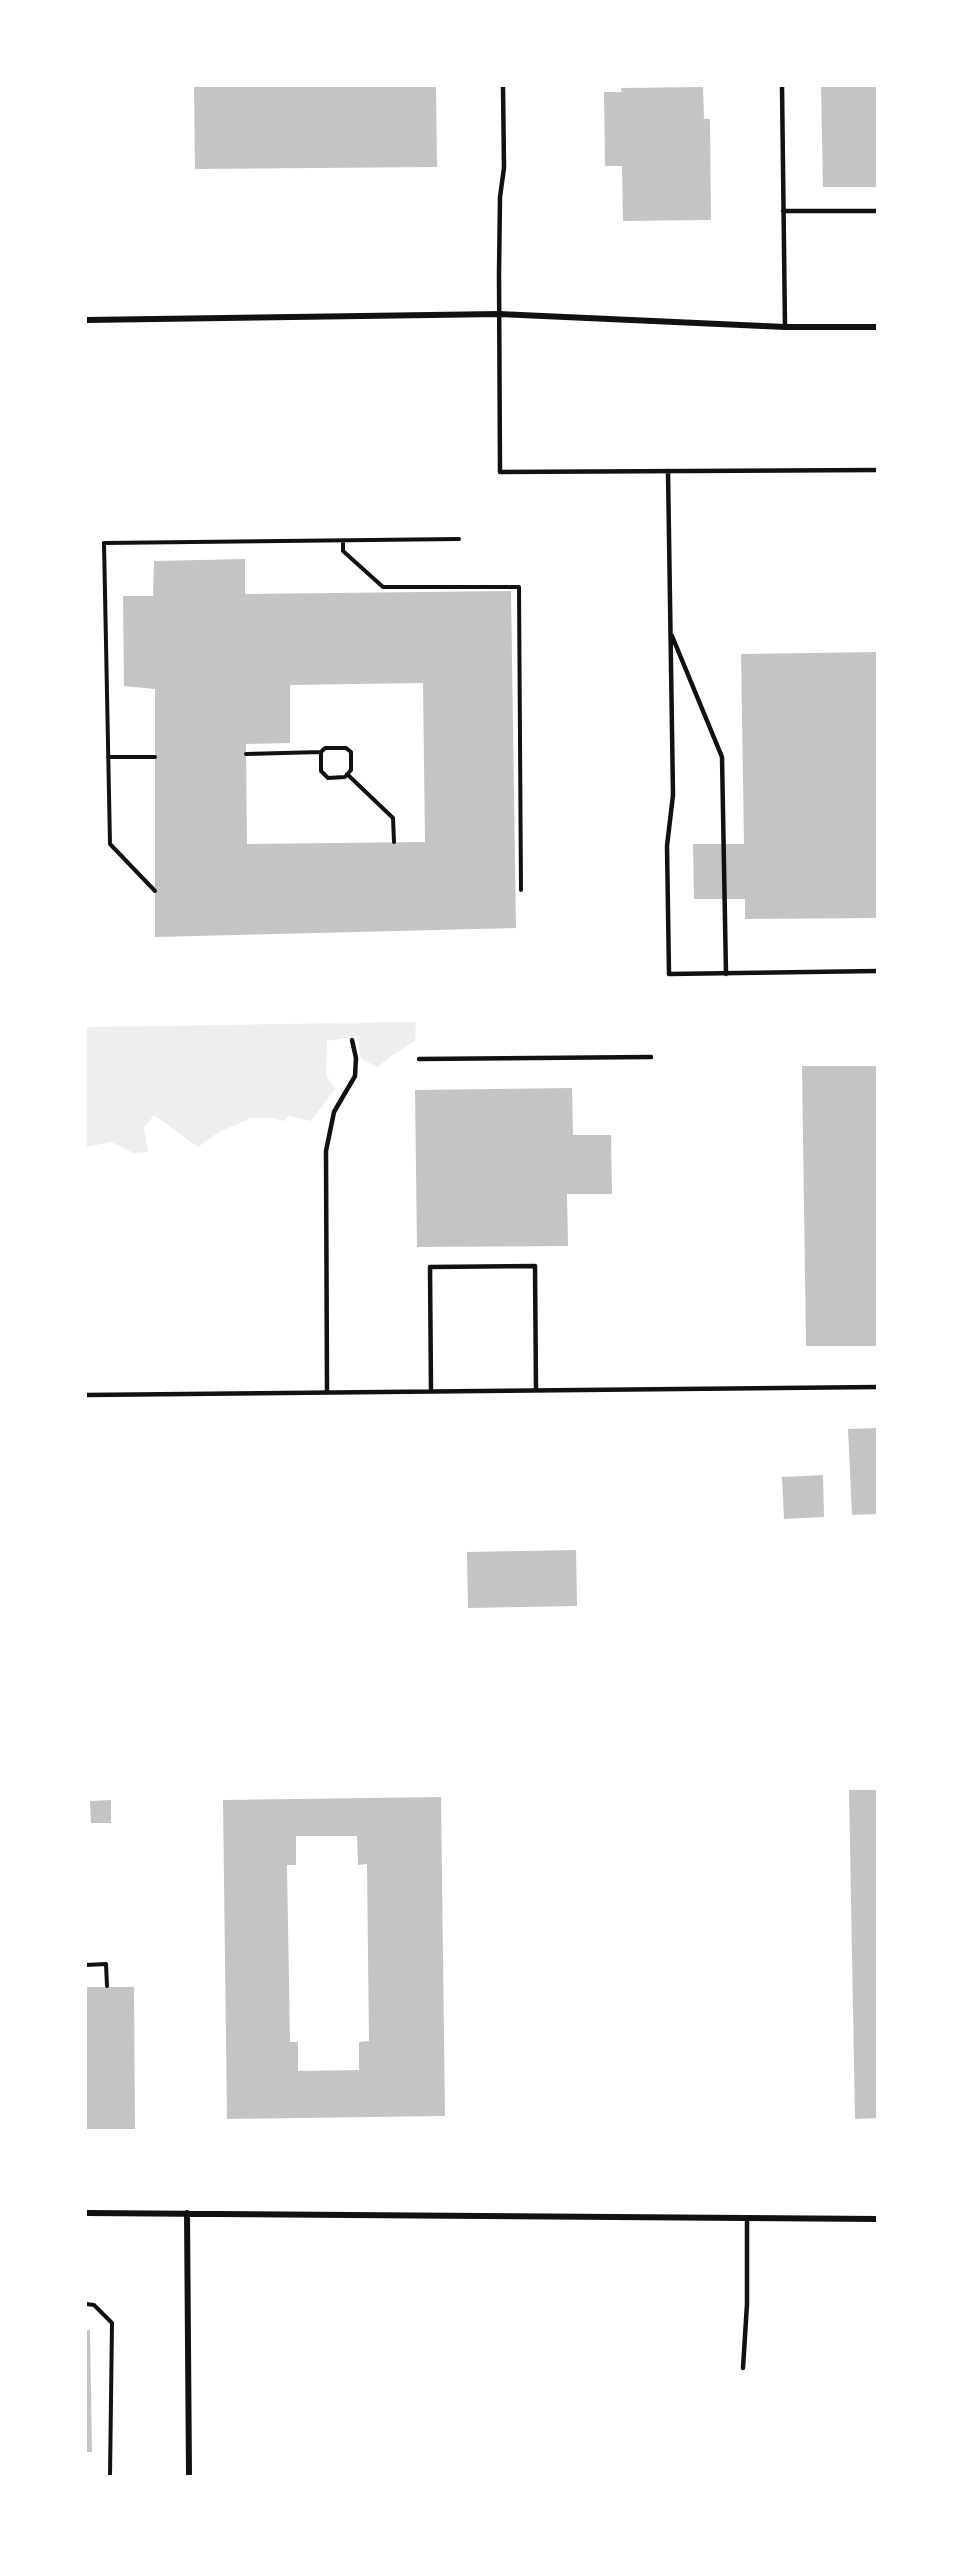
<!DOCTYPE html>
<html>
<head>
<meta charset="utf-8">
<style>
  body { margin:0 }
  #map { position:relative; width:963px; height:2562px; overflow:hidden; background:#fff; font-family:"Archivo Narrow",sans-serif }
  canvas { display:block }
  .frame { position:absolute; inset:0; border:87px solid #fff; pointer-events:none }
</style>
</head>
<body>
<div id="map">
<canvas width="963" height="2562"></canvas>
<div class="frame"></div>
</div>
<script>
const ctx = document.querySelector('canvas').getContext('2d');
ctx.lineJoin = 'round';
function fillPath(path, color) {
  ctx.fillStyle = color;
  ctx.fill(path, 'evenodd');
}
function shape(rows) {
  const path = new Path2D();
  for (const r of rows) {
    path.moveTo(r[0], r[1]);
    for (let i = 2; i < r.length; i += 2) path.lineTo(r[i], r[i + 1]);
  }
  return path;
}
function strokePath(path, color, width, dash) {
  ctx.strokeStyle = color;
  ctx.lineWidth = width;
  ctx.lineCap = dash ? 'butt' : 'round';
  ctx.setLineDash(dash || []);
  ctx.stroke(path);
}
const green = shape([
  [416,1022,415,1041,391,1056,378,1067,361,1059,357,1036,327,1041,326,1075,335,1089,311,1121,288,1116,285,1121,272,1118,251,1118,219,1132,198,1147,154,1115,144,1128,148,1152,133,1153,111,1142,86,1147,86,1027]
]);
const building = shape([
  [194,86,436,86,437,167,195,169],
  [878,86,878,187,823,187,821,87],
  [703,87,704,119,710,119,711,220,623,221,622,166,605,166,604,92,622,92,621,88],
  [245,559,245,594,511,591,516,928,155,937,155,689,124,686,123,596,153,596,154,561],
  [423,683,425,842,247,844,246,744,290,743,290,685],
  [878,652,878,918,745,919,745,899,694,899,693,844,744,844,741,654],
  [802,1066,878,1066,878,1346,806,1346],
  [572,1088,573,1135,611,1135,612,1194,567,1194,568,1246,417,1247,415,1090],
  [878,1428,878,1514,852,1515,848,1429],
  [823,1475,824,1517,784,1519,782,1477],
  [576,1550,577,1606,468,1608,467,1552],
  [849,1790,878,1790,878,2118,855,2119],
  [441,1797,445,2116,227,2119,223,1800],
  [296,1836,357,1836,358,1865,367,1864,369,2041,359,2042,359,2070,298,2071,298,2042,290,2042,287,1865,296,1865],
  [111,1800,111,1823,91,1823,90,1801],
  [86,1987,134,1987,135,2129,86,2129],
  [86,2330,90,2330,92,2452,86,2452]
]);
const path = shape([
  [343,541,343,551,383,587,519,587,521,890],
  [246,754,321,752,325,748,346,748,351,752,351,770,345,777,328,778,321,771,321,752],
  [108,757,155,757],
  [347,774,393,818,394,842],
  [155,891,110,844,104,543,459,539],
  [86,1965,106,1964,107,1986],
  [86,2304,94,2305,112,2323,110,2476]
]);
const service = shape([
  [503,86,504,168,500,197,499,274,500,472,878,470],
  [782,86,785,327],
  [783,211,878,211],
  [668,471,673,795,667,846,669,974,878,971],
  [672,636,722,757,726,974],
  [419,1059,651,1057],
  [327,1391,326,1151,334,1112,355,1076,356,1058,352,1040],
  [431,1391,430,1267,535,1266,536,1390],
  [86,1395,878,1387],
  [743,2368,747,2304,747,2219]
]);
const minor = shape([
  [86,320,499,314,785,327,878,327],
  [86,2213,878,2219],
  [187,2213,189,2476]
]);
fillPath(green, '#eee');
fillPath(building, '#c4c4c4');
strokePath(path, '#111', 4);
strokePath(service, '#111', 4.5);
strokePath(minor, '#111', 6);
</script>
</body>
</html>
